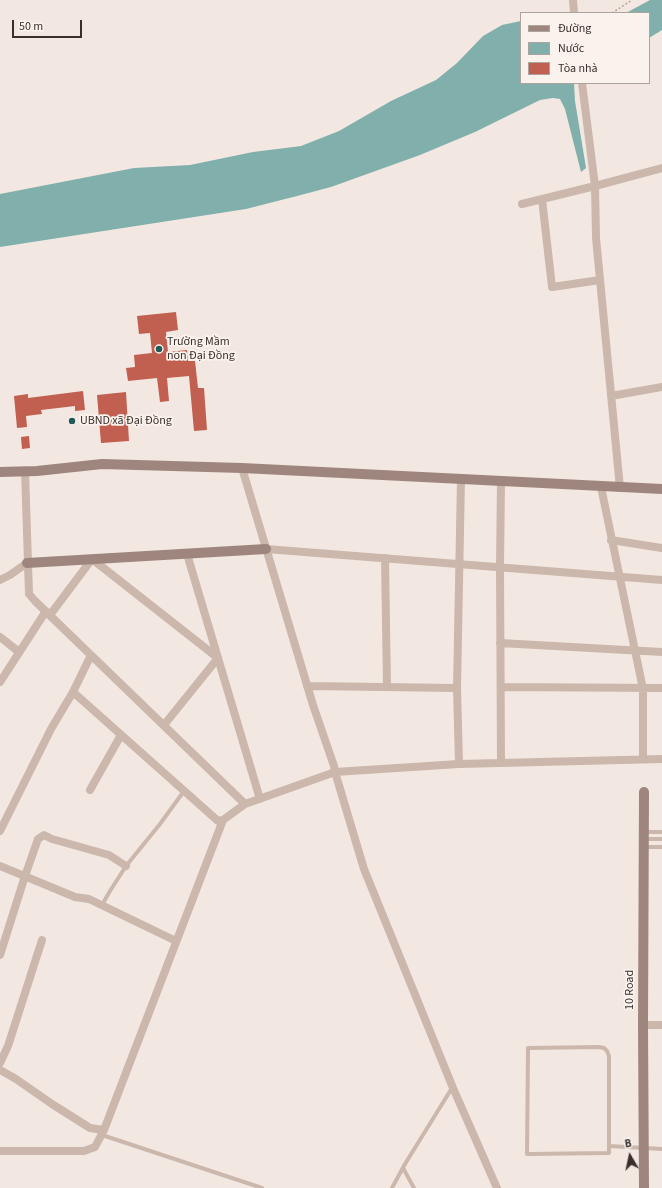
<!DOCTYPE html>
<html>
<head>
<meta charset="utf-8">
<style>
  body { margin:0 }
  #map { position:relative; width:662px; height:1188px; overflow:hidden; background:#f3e8e1; font-family:"Source Sans 3",sans-serif }
  canvas { display:block }
  .legend { position:absolute; left:520px; top:12px; width:130px; height:72px; box-sizing:border-box; background:#faf3ed; border:1px solid #ada49f; margin:0; padding:5px 7px; list-style:none; font-size:12px; color:#392e2b }
  .legend li { display:flex; align-items:center; gap:8px; height:20px }
  .legend b { width:20px; border:1px solid #ada49f }
  .north { position:absolute; left:610px; top:1136px; width:40px; height:40px; -webkit-text-stroke:3px #faf3ed; paint-order:stroke; rotate:351deg; font-size:11px; font-weight:700; line-height:16px; text-align:center; color:#392e2b }
  .north::after { content:''; display:block; margin:auto; width:14px; height:18px; background:#392e2b; clip-path:polygon(50% 0,100% 100%,50% 72%,0 100%) }
  .scale { position:absolute; left:12px; top:20px; width:70px; height:18px; box-sizing:border-box; border:2px solid #392e2b; border-top:0; padding-left:5px; font-size:12px; line-height:14px; white-space:nowrap; color:#392e2b; -webkit-text-stroke:3px #faf3ed; paint-order:stroke }
</style>
</head>
<body>
<div id="map">
<canvas width="662" height="1188"></canvas>
<ul class="legend">
<li><b style="height:5px;background:#9e867e"></b>Đường</li>
<li><b style="height:11px;background:#80afac"></b>Nước</li>
<li><b style="height:11px;background:#c15f50"></b>Tòa nhà</li>
</ul>
<div class="north">B</div>
<div class="scale">50 m</div>
</div>
<script>
const ctx = document.querySelector('canvas').getContext('2d');
ctx.lineJoin = 'round';
function fillPath(path, color) {
  ctx.fillStyle = color;
  ctx.fill(path, 'evenodd');
}
function shape(rows) {
  const path = new Path2D();
  for (const r of rows) {
    path.moveTo(r[0], r[1]);
    for (let i = 2; i < r.length; i += 2) path.lineTo(r[i], r[i + 1]);
  }
  return path;
}
function strokePath(path, color, width, dash) {
  ctx.strokeStyle = color;
  ctx.lineWidth = width;
  ctx.lineCap = dash ? 'butt' : 'round';
  ctx.setLineDash(dash || []);
  ctx.stroke(path);
}
function write(font, color, halo, rows, align = 'center') {
  ctx.font = font + ' "Source Sans 3",sans-serif';
  ctx.lineWidth = 3.5;
  ctx.setLineDash([]);
  ctx.textBaseline = 'middle';
  ctx.strokeStyle = halo;
  ctx.fillStyle = color;
  for (const [text, x, y, turn = 0] of rows) {
    ctx.save();
    ctx.translate(x, y);
    ctx.rotate((+turn || 0) * Math.PI / 180);
    ctx.textAlign = isNaN(turn) ? turn : align;
    if (halo) ctx.strokeText(text, 0, 0);
    ctx.fillText(text, 0, 0);
    ctx.restore();
  }
}
const water = shape([
  [650,0,662,0,662,30,649,38,649,13,626,13],
  [521,21,521,83,574,83,575,101,586,168,581,172,565,109,560,99,553,98,540,100,475,132,420,155,331,187,297,196,246,209,0,247,0,194,134,168,190,165,253,152,301,146,339,131,391,101,436,80,457,63,483,36,502,25]
]);
const building = shape([
  [176,312,178,330,166,332,168,352,187,350,188,361,195,361,198,388,204,388,207,430,194,431,189,376,167,378,169,401,160,402,157,378,128,381,126,368,135,367,134,355,152,353,150,333,139,334,137,316],
  [83,391,85,410,75,411,75,406,41,410,42,414,26,416,27,427,17,428,14,396,28,394,28,398],
  [126,392,129,441,101,443,97,395],
  [29,436,30,448,22,449,21,437]
]);
const path = shape([
  [612,13,632,0]
]);
const lane = shape([
  [644,832,662,832],
  [644,839,662,839],
  [644,847,662,847],
  [102,905,110,891,126,866,160,824,184,791],
  [102,1135,262,1188],
  [609,1146,609,1153,527,1154,528,1048,599,1047,604,1048,607,1051,609,1056,609,1146,662,1149],
  [403,1168,414,1188],
  [392,1188,405,1164,452,1088]
]);
const street = shape([
  [573,0,574,13],
  [582,83,595,186,596,238,620,488],
  [542,199,552,287,600,280],
  [522,204,595,186,662,168],
  [611,396,662,387],
  [242,468,313,705,334,766,335,772,459,764,662,759],
  [25,471,29,594,35,601,245,804],
  [501,481,500,567,501,763],
  [601,487,643,689,643,759],
  [611,540,662,548],
  [266,549,662,580],
  [187,554,260,799],
  [385,558,387,687],
  [0,580,10,575,27,563],
  [50,615,92,559,218,658,164,725],
  [0,637,19,652],
  [500,643,662,652],
  [0,682,46,611],
  [307,686,457,688],
  [501,687,662,688],
  [73,692,218,821,223,820],
  [459,764,457,688,461,478],
  [90,790,121,735],
  [0,831,51,729,73,692,91,655],
  [0,866,75,897,89,899,176,941],
  [0,955,25,876,38,839,44,835,52,839,109,855,126,866],
  [643,1025,662,1025],
  [0,1063,8,1046,42,940],
  [0,1070,16,1079,52,1104,90,1128,104,1130],
  [0,1151,84,1151,95,1147,104,1130,223,820,245,804,335,772,364,869,453,1088,497,1188]
]);
const secondary = shape([
  [0,472,37,471,102,464,242,468,662,489],
  [27,563,266,549],
  [644,1188,643,1025,644,792]
]);
const markers = [
  [159,349,4,"#225a57"],
  [72,421,4,"#225a57"]
];
const poiNames = [
  ["Trường Mầm",167,342],
  ["non Đại Đồng",167,356],
  ["UBND xã Đại Đồng",80,421]
];
const streetNames = [
  ["10 Road",630,990,-90]
];
fillPath(water, '#80afac');
fillPath(building, '#c15f50');
strokePath(path, '#b7a197', 1.5, [2, 2]);
strokePath(lane, '#cbb7ac', 4);
strokePath(street, '#cbb7ac', 8);
strokePath(secondary, '#9e867e', 10);
for (const [x, y, r, color] of markers) {
  const dot = new Path2D();
  dot.arc(x, y, r, 0, 2 * Math.PI);
  ctx.fillStyle = color;
  ctx.fill(dot);
  strokePath(dot, '#faf3ed', 1.5);
}
write('12px', '#392e2b', '#faf3ed', poiNames, 'left');
write('12px', '#392e2b', '#faf3ed', streetNames);
</script>
</body>
</html>
